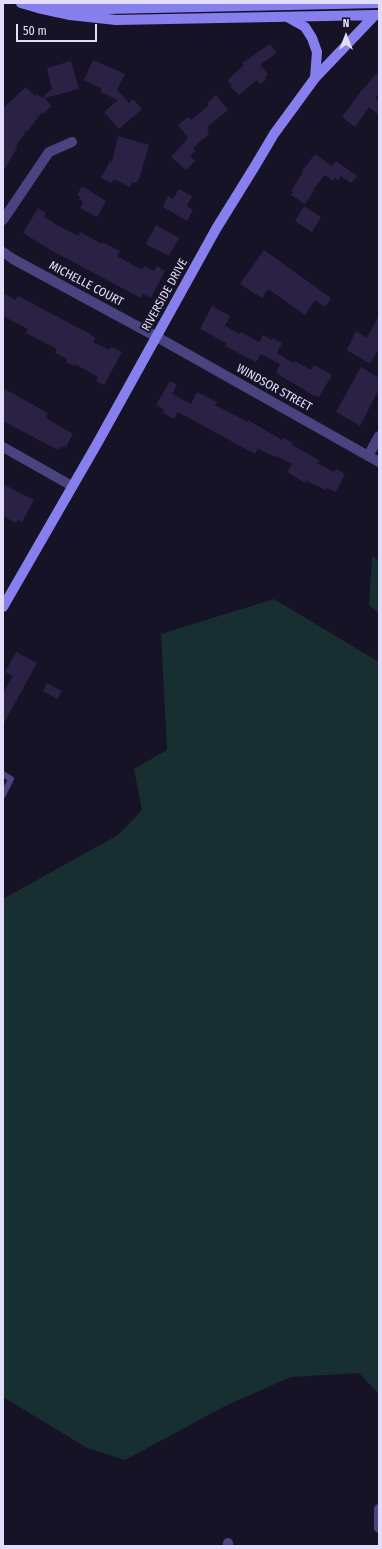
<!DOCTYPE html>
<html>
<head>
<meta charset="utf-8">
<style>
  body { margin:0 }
  #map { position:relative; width:382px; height:1549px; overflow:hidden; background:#171327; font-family:"Fira Sans Condensed",sans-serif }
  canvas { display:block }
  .frame { position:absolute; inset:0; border:4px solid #e2ddfb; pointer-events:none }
  .north { position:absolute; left:326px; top:16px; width:40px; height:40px; -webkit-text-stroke:3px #171327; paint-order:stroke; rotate:0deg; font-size:11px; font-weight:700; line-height:16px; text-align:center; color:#e2ddfb }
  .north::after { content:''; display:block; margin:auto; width:14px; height:18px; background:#e2ddfb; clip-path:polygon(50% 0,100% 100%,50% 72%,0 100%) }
  .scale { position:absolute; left:16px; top:24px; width:81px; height:18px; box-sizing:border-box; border:2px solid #e2ddfb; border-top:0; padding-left:5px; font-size:12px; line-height:14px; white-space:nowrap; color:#e2ddfb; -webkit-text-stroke:3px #171327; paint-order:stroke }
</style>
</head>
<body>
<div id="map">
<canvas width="382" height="1549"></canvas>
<div class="frame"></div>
<div class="north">N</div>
<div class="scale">50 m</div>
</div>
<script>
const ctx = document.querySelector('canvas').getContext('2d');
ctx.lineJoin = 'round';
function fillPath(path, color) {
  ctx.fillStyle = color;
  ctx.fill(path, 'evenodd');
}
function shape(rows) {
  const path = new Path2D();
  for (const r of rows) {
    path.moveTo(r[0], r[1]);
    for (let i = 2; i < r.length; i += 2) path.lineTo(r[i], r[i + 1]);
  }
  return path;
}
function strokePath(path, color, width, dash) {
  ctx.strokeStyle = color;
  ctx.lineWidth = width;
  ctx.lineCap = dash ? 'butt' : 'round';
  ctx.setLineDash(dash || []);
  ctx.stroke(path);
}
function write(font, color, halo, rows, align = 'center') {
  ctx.font = font + ' "Fira Sans Condensed",sans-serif';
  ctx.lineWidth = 4;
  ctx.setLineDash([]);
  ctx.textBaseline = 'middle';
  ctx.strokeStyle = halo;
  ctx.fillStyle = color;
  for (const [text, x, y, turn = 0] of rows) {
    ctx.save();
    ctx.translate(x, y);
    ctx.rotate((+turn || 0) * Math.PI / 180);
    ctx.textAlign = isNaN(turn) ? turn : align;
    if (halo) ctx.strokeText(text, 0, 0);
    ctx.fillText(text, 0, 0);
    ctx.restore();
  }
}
const green = shape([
  [372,557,379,560,379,613,369,605],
  [274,599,379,662,379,1394,359,1373,291,1377,225,1406,125,1460,87,1448,3,1397,3,899,118,835,142,810,134,769,167,750,161,634]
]);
const building = shape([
  [270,44,277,53,260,65,268,74,265,77,267,79,260,84,257,80,239,95,230,86,232,85,228,81,229,79,244,65,242,63],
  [93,60,125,74,117,90,129,103,133,99,142,109,119,129,104,112,118,100,100,92,102,89,84,80],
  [71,61,79,89,45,98,52,106,43,114,42,112,28,131,27,130,16,146,17,148,3,172,3,108,26,87,35,96,37,94,42,98,52,89,47,68],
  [379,71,379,94,375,98,379,101,379,115,369,107,355,127,342,117,362,90],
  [216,95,228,110,207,127,209,130,207,132,209,134,193,148,196,151,190,156,195,161,186,170,171,157,188,138,178,125,188,117,191,120,209,105,207,103],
  [118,136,149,145,140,176,136,183,132,182,130,187,114,179,112,183,101,178,110,161,112,162],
  [315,154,332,166,336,161,357,176,351,183,341,176,338,180,335,178,333,181,325,175,313,190,314,191,305,204,291,195,293,192,291,191,303,172,302,171],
  [82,186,106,201,97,217,80,208,83,202,79,199,80,197,77,195],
  [179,189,192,196,187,206,193,210,187,221,163,207,168,196,173,199],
  [304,206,321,217,312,232,295,221],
  [38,208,46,213,44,217,53,222,53,223,78,236,80,232,102,244,103,242,120,251,117,256,142,270,144,266,154,271,157,266,165,271,151,298,143,294,141,298,54,252,23,233],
  [156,225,179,238,169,256,146,244],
  [264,250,331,298,325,307,315,300,305,315,268,289,262,298,240,284],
  [3,293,16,300,18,296,90,334,95,338,93,342,109,350,111,347,122,352,104,385,96,381,98,377,75,364,74,366,66,362,67,359,55,353,57,349,26,333,28,329,3,316],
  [212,306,230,316,225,326,240,334,241,332,259,342,263,335,272,340,273,338,282,343,277,353,293,363,295,361,311,370,314,365,332,375,319,397,317,395,316,397,276,373,280,364,261,354,256,362,225,346,226,343,200,329],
  [379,315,379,348,370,364,347,350,356,331,367,338],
  [361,367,379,378,379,389,360,426,336,412],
  [170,381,177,385,172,394,191,404,197,392,217,402,215,405,248,422,248,420,282,440,283,438,293,443,292,445,319,460,317,463,334,472,336,469,345,474,336,492,327,488,326,490,306,481,305,483,287,472,292,464,276,456,275,457,258,449,255,454,178,412,174,419,163,413,165,410,156,405],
  [3,388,48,413,46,418,73,434,66,447,64,446,63,448,61,446,58,450,3,421],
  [3,484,34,500,22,522,17,520,16,523,3,516],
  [16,652,37,663,3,725,3,693,13,676,5,672],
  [47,683,62,691,57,699,43,691]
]);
const service = shape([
  [3,774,11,779,3,795]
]);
const minor = shape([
  [3,220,49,152,72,142],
  [3,252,13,259,157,337,379,462],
  [3,447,72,486],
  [368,456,379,436],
  [379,1509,379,1528],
  [228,1543,228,1546]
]);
const secondary = shape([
  [21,3,38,8,70,15,116,20,377,15],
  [43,3,75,7,107,9,379,3],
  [289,18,305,27,312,38,317,52,315,78],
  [3,607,98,442,216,229,255,166,274,134,315,78,375,15]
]);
const streetNames = [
  ["MICHELLE COURT",86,284,28],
  ["RIVERSIDE DRIVE",165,295,-61],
  ["WINDSOR STREET",274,388,29]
];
fillPath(green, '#172f30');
fillPath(building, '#2a2145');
strokePath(service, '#494480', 6);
strokePath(minor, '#494480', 10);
strokePath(secondary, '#887fef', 10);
write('12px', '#e2ddfb', '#171327', streetNames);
</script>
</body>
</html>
